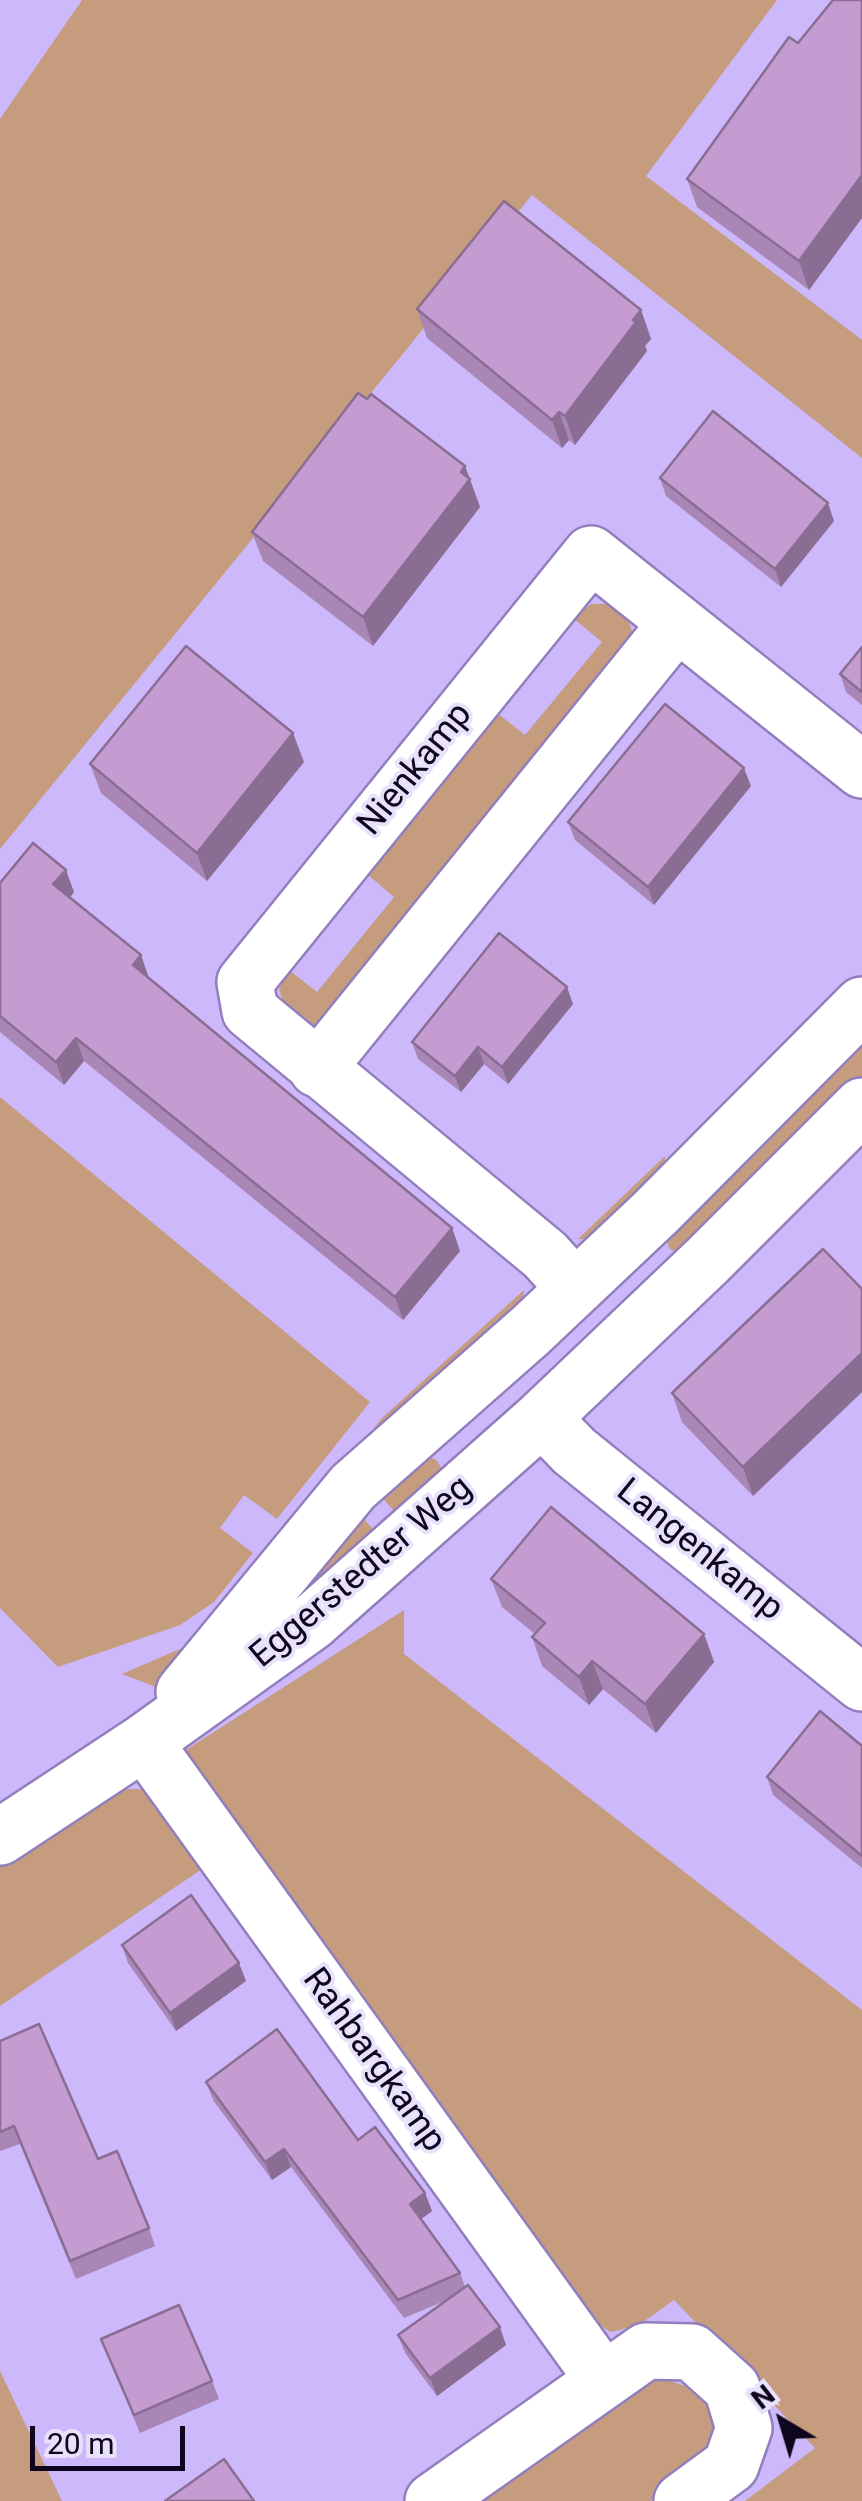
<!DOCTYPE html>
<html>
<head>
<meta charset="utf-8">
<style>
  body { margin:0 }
  #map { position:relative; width:862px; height:2501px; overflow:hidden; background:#ccb8fb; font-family:Roboto,sans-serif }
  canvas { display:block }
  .north { position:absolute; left:732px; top:2371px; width:100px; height:100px; -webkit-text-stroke:8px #e8e1fc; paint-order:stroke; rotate:322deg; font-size:28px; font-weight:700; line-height:40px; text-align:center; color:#0e061c }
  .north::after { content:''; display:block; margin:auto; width:35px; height:45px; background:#0e061c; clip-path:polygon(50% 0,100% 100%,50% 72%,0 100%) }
  .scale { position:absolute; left:30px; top:2426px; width:155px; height:45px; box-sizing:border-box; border:5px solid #0e061c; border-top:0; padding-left:12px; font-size:30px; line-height:35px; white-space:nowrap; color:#0e061c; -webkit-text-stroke:8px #e8e1fc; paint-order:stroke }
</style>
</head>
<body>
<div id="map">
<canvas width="862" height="2501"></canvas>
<div class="north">N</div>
<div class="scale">20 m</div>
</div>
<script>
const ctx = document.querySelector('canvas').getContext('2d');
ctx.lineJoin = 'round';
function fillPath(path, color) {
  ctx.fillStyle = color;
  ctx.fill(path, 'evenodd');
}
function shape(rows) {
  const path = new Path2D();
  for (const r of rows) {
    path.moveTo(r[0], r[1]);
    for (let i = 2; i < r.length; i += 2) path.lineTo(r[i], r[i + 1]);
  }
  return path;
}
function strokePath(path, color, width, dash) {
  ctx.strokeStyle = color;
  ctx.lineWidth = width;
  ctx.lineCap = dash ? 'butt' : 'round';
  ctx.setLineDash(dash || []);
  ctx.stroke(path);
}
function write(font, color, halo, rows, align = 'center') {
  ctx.font = font + ' Roboto,sans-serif';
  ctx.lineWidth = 8;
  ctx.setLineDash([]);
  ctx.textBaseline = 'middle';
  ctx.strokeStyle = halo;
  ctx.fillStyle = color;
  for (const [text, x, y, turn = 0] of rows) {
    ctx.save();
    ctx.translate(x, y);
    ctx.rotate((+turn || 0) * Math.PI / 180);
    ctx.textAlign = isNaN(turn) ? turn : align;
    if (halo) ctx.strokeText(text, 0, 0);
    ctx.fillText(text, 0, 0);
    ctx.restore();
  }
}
const green = shape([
  [82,0,777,0,646,176,862,340,862,458,532,195,0,849,0,119],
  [591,604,609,604,628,620,634,636,320,1027,303,1022,285,1007,279,989,289,970,317,992,394,897,367,874,496,712,525,735,602,642,573,618],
  [862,1023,862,1090,684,1255,670,1249,664,1236],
  [0,1097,370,1402,277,1519,244,1495,220,1528,253,1553,214,1602,180,1625,58,1667,0,1608],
  [665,1156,664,1182,604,1240,578,1239],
  [524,1290,521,1319,348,1460,382,1418],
  [425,1453,437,1461,446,1476,405,1523,375,1490],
  [353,1507,384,1541,309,1606,290,1599],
  [404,1610,404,1654,862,2010,862,2501,745,2501,815,2448,674,2300,639,2325,611,2332,585,2317,178,1755],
  [217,1633,167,1691,122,1674],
  [115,1789,146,1789,202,1869,0,2006,0,1865],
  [0,2371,62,2501,0,2501],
  [662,2378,685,2386,706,2404,713,2426,708,2451,691,2472,650,2501,470,2501,635,2385]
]);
const minor = shape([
  [317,1069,677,623],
  [574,1287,545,1255,250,1011,245,982,591,554,862,770],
  [542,1418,574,1451,862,1683],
  [184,1692,353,1487,530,1331,656,1212,862,1005],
  [144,1742,603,2379],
  [0,1837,144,1742,312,1622,542,1418,707,1261,862,1106],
  [433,2501,646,2351,692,2352,732,2388,744,2428,731,2465,682,2501]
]);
const wall = shape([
  [862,0,862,218,809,290,697,207,687,179,798,43],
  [417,309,641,310,651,339,645,346,647,351,575,445,569,440,562,448,427,338],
  [465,466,480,507,373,646,263,561,252,532],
  [660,478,834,521,781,587,666,496],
  [862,647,862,705,846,692,840,674],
  [304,762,207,881,101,793,90,764],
  [751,786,654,905,575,840,568,822],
  [0,883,74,892,70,898,149,978,452,1228,460,1251,403,1320,84,1061,64,1085,0,1032],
  [573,1004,508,1084,484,1064,461,1092,418,1059,412,1042],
  [862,1289,862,1392,753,1496,682,1422,672,1393],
  [491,1579,704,1634,714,1662,656,1733,603,1689,589,1705,542,1666,532,1637,535,1634,502,1607],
  [862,1746,862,1868,773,1795,767,1777],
  [122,1945,246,1981,176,2031,128,1963],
  [0,2041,98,2159,149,2228,155,2246,76,2279,20,2144,0,2151],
  [206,2082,358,2140,425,2193,432,2211,421,2219,460,2273,465,2287,506,2345,437,2396,405,2353,398,2335,447,2300,404,2318,291,2167,272,2180,213,2100],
  [101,2339,212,2381,219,2399,140,2433]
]);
const shadedWall = shape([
  [862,175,862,218,809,290,799,261],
  [641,310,651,339,645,346,647,351,575,445,565,416],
  [559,412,569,440,562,448,552,420],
  [465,466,480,507,373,646,363,617],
  [828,503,834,521,781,587,775,569],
  [293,733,304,762,207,881,197,853],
  [744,768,751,786,654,905,648,887],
  [66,870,74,892,62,907,53,884],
  [141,955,149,978,133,965],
  [567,987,573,1004,508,1084,502,1067],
  [76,1038,84,1061,64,1085,56,1062],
  [478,1047,484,1064,461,1092,455,1076],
  [452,1228,460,1251,403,1320,395,1297],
  [862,1353,862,1392,753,1496,743,1467],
  [704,1634,714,1662,656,1733,645,1704],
  [592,1661,603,1689,589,1705,579,1677],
  [239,1963,246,1981,176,2031,170,2013],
  [284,2149,291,2167,272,2180,265,2162],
  [425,2193,432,2211,417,2222,410,2204],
  [500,2327,506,2345,437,2396,430,2378]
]);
const building = shape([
  [833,0,862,0,862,175,799,261,687,179,789,37,798,43,833,0],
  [504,201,641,310,633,320,636,322,565,416,559,412,552,420,417,309,504,201],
  [358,393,367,399,371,394,465,466,461,472,470,479,363,617,252,532,358,393],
  [713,411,828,503,775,569,660,478,713,411],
  [186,646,293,733,197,853,90,764,186,646],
  [862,647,862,692,840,674,862,647],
  [665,704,744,768,648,887,568,822,665,704],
  [33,843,66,870,53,884,141,955,133,965,452,1228,395,1297,76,1038,56,1062,0,1016,0,883,33,843],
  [499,933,567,987,502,1067,478,1047,455,1076,412,1042,499,933],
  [823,1249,862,1289,862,1353,743,1467,672,1393,823,1249],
  [551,1507,704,1634,645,1704,592,1661,579,1677,532,1637,545,1623,491,1579,551,1507],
  [820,1711,862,1746,862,1856,767,1777,820,1711],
  [191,1895,239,1963,170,2013,122,1945,191,1895],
  [39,2024,98,2159,117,2151,149,2228,70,2261,14,2126,0,2132,0,2041,39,2024],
  [277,2029,358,2140,375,2127,425,2193,410,2204,460,2273,398,2300,284,2149,265,2162,206,2082,277,2029],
  [468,2285,500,2327,430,2378,398,2335,468,2285],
  [179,2305,212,2381,134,2415,101,2339,179,2305],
  [224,2459,254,2501,165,2501,224,2459]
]);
const streetNames = [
  ["Nienkamp",416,770,-51],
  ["Langenkamp",699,1551,39],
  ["Eggerstedter Weg",362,1573,-40],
  ["Rahbargkamp",373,2061,54]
];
fillPath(green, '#c59c7e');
strokePath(minor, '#927ebd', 60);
strokePath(minor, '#fff', 55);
fillPath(wall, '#a986b5');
fillPath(shadedWall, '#8a6d93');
fillPath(building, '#c59cd2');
strokePath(building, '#8a6d93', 2.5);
write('35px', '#0e061c', '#e8e1fc', streetNames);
</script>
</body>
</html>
